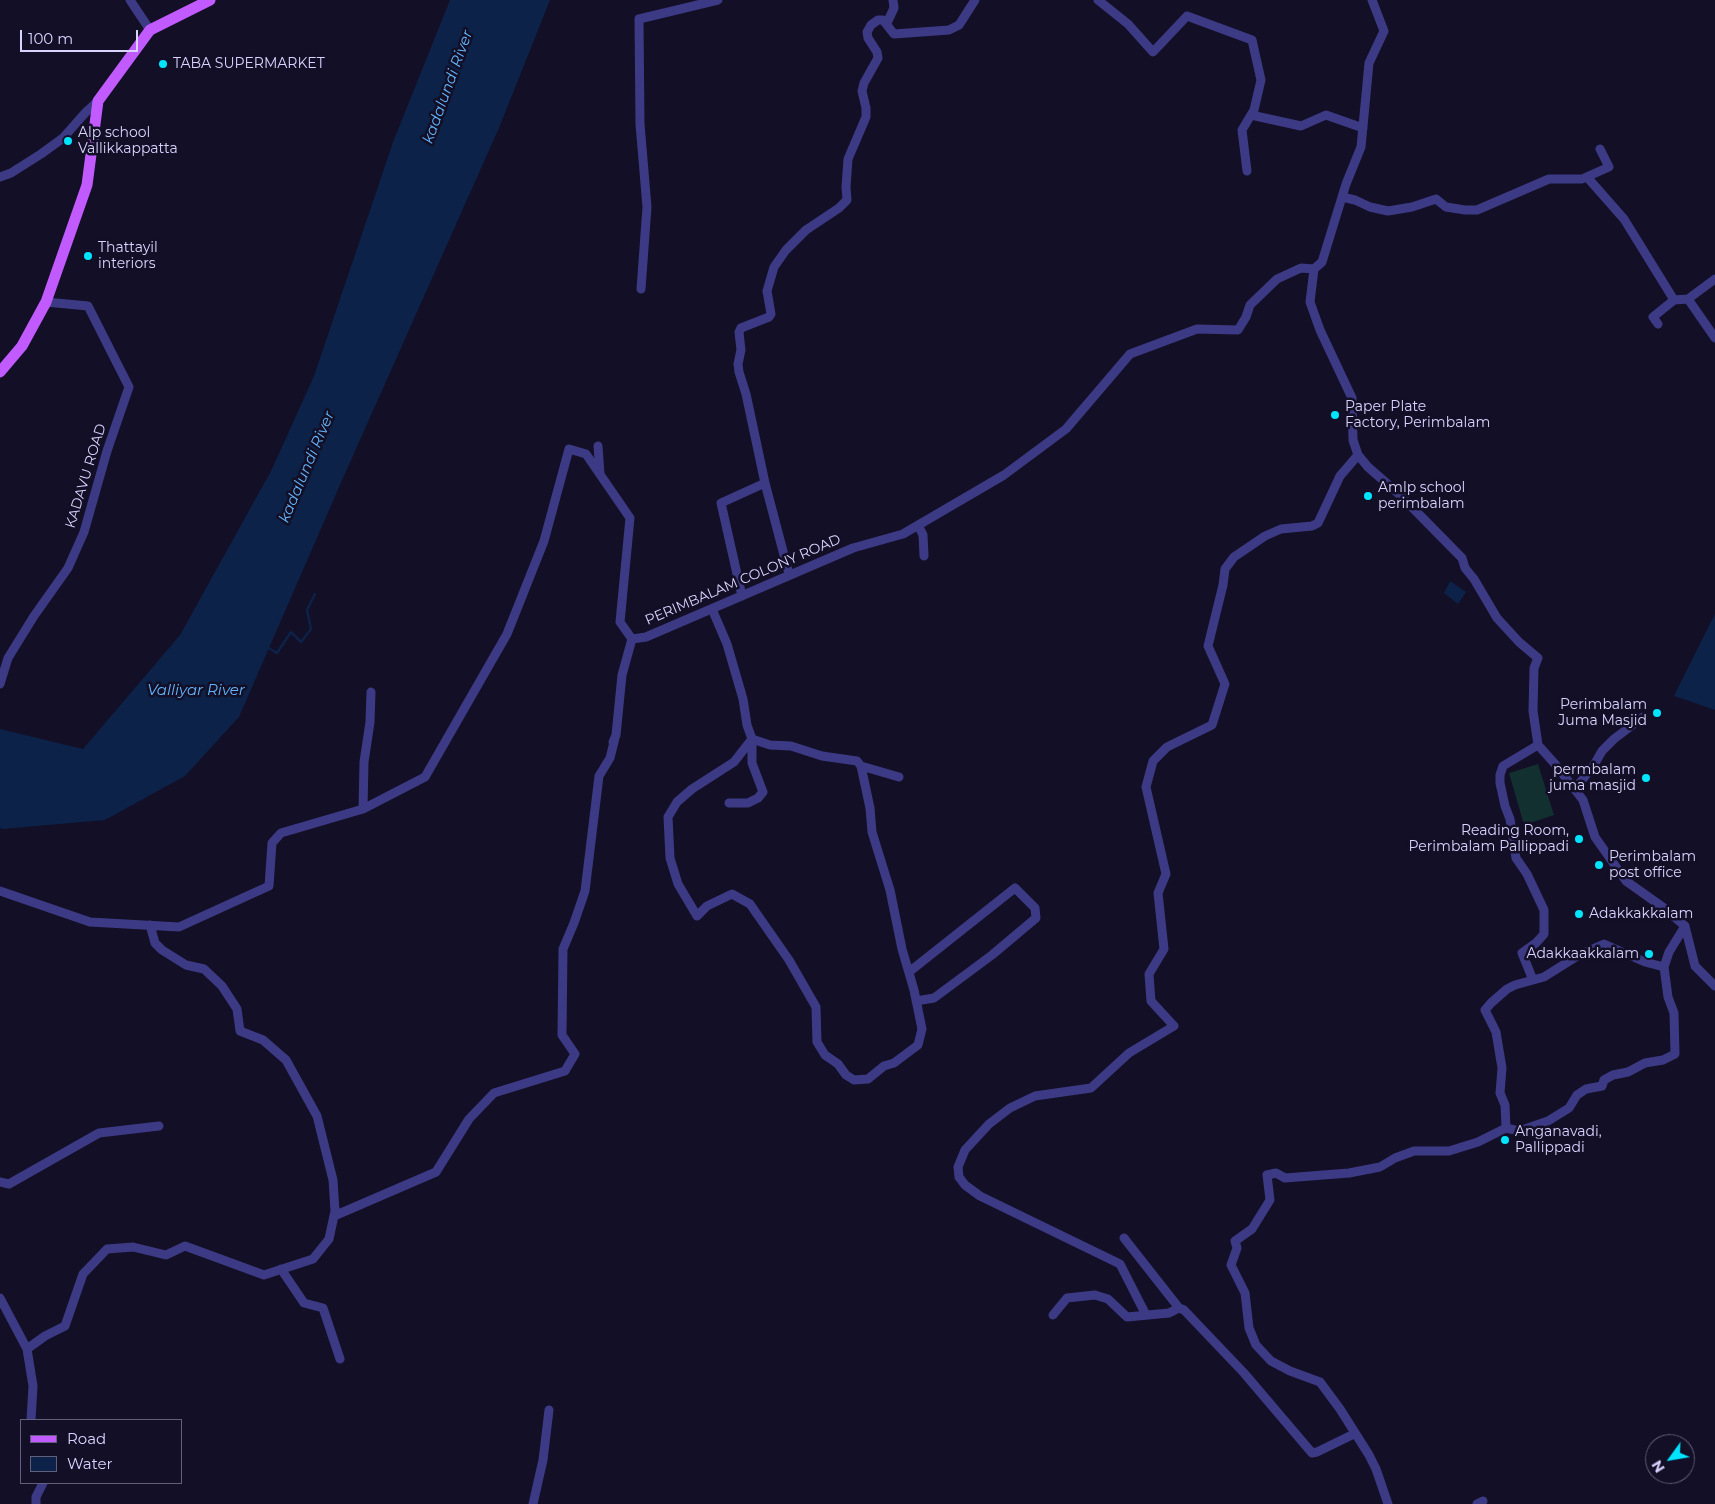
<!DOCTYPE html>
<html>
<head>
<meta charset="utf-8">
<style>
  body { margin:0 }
  #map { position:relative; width:1715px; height:1504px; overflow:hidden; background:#130f26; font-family:Montserrat,sans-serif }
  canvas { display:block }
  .legend { position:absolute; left:20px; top:1419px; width:162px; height:65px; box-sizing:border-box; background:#130f26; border:1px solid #625e7d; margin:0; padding:6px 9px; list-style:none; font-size:15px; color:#d9d4ff }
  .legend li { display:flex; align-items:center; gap:10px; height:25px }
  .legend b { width:25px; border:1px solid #625e7d }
  .north { position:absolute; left:1645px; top:1434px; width:50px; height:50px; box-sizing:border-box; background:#130f26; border:1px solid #625e7d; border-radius:50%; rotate:238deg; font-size:14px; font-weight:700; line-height:20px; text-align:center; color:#d9d4ff }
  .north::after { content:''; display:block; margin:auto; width:18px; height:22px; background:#00e5ff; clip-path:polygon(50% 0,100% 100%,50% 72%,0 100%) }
  .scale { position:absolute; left:20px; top:30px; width:118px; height:22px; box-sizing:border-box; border:2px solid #d9d4ff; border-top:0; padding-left:6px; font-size:15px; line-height:18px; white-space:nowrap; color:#d9d4ff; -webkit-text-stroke:4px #130f26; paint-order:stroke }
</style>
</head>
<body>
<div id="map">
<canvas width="1715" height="1504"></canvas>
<ul class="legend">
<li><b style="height:6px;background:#c25bff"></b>Road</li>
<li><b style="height:14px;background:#0c2248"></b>Water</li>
</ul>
<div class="north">N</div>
<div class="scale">100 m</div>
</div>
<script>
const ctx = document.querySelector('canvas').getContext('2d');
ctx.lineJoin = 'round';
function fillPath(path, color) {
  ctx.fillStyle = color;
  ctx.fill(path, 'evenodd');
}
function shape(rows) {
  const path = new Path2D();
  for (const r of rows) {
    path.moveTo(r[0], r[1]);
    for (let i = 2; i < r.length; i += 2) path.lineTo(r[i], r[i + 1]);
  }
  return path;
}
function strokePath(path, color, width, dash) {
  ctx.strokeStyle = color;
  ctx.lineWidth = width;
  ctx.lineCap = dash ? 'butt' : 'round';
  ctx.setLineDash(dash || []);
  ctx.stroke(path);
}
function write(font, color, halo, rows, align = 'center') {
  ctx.font = font + ' Montserrat,sans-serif';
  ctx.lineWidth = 5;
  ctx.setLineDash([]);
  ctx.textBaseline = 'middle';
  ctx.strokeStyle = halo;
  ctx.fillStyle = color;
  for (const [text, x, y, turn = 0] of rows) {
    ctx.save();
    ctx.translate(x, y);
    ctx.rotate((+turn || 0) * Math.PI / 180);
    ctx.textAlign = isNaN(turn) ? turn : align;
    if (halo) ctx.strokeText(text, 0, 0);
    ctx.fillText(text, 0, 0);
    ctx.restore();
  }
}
const green = shape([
  [1538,764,1554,815,1524,825,1509,773]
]);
const water = shape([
  [450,0,550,0,499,128,343,478,239,717,185,776,105,820,3,829,0,828,0,729,83,749,180,635,271,471,314,376,393,142],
  [1450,581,1466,592,1458,604,1444,593],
  [1715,614,1715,710,1674,696]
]);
const stream = shape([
  [267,647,277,653,291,632,301,642,311,629,307,610,315,594]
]);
const minor = shape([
  [130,0,150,30],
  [1098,0,1128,24,1153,52,1187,16,1252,40,1261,80,1254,110,1242,130,1247,171],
  [887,23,894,8,893,0],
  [1251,115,1301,126,1326,115,1363,128],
  [0,177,11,173,41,154,63,138,86,112,98,101],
  [1587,177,1624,219,1674,300,1653,317,1658,324],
  [1342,197,1355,200,1370,207,1388,211,1412,207,1436,199,1446,207,1465,210,1477,210,1549,179,1582,179,1609,167,1600,149],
  [1314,269,1310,302,1320,330,1352,398,1353,440,1358,455,1368,467,1400,495,1462,558,1465,568,1474,579,1497,618,1519,642,1538,658,1534,668,1533,711,1538,745,1555,764,1583,800,1595,837,1626,881,1664,908,1685,926,1695,966,1715,986],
  [641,289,647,207,640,124,639,19,718,0],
  [1688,299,1715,279],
  [1674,300,1688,299,1715,338],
  [598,446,600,474],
  [918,525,923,535,924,556],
  [789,574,765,483,746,394,739,372,738,364,741,350,739,332,741,328,769,317,771,314,767,291,774,267,786,250,806,230,839,208,847,200,846,187,848,159,866,117,866,108,862,91,864,83,878,58,877,52,868,38,867,32,871,25,878,20,883,20,894,34,949,30,959,25,975,0],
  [742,596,721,503,765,483],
  [712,609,727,644,743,699,747,725,752,739,770,745,791,746,822,756,857,761,861,766,870,808,872,832,890,890,902,949,914,990,922,1029,918,1045,894,1063,884,1066,868,1079,854,1080,846,1075,838,1064,825,1055,817,1042,816,1007,789,960,750,904,732,894,707,906,697,916,678,884,670,858,668,817,677,802,692,789,734,762,752,739],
  [0,684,8,658,34,616,68,568,84,532,107,451,129,387,88,306,46,302],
  [613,742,616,735,622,675,632,639],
  [861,766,899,777],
  [1575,789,1594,765,1602,751,1614,739,1643,717],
  [729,803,748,803,758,798,763,792,752,763,752,739],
  [363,809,364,762,370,722,371,692],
  [0,891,90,922,179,927,269,886,272,843,281,833,363,809,425,777,507,634,544,541,569,449,586,454,630,518,620,622,632,639,646,637,853,548,903,534,1004,475,1066,429,1130,354,1197,329,1238,330,1246,317,1250,305,1277,279,1301,268,1314,269,1322,262,1346,184,1361,147,1369,63,1384,31,1372,0],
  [909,972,1015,888,1035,908,1036,918,992,955,934,998,916,1001],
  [1533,980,1544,977,1579,955,1604,944,1645,962,1664,967],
  [1506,1128,1505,1105,1500,1093,1502,1068,1496,1032,1485,1010,1491,1003,1507,989,1515,985,1533,980,1522,953,1536,943,1544,934,1544,910,1527,874,1516,858,1510,819,1505,806,1500,783,1500,775,1503,766,1538,745],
  [1506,1128,1519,1131,1548,1121,1569,1108,1577,1095,1586,1089,1602,1086,1604,1080,1613,1075,1628,1072,1645,1063,1663,1060,1675,1054,1674,1013,1668,997,1664,967,1669,952,1685,926],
  [0,1182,9,1184,99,1133,159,1126],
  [334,1216,436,1172,469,1119,494,1093,565,1071,575,1054,562,1035,563,949,574,923,585,891,599,776,610,758,615,738],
  [1124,1238,1179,1308,1184,1310,1244,1373,1312,1453,1317,1452,1354,1434],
  [281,1269,304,1303,323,1308,340,1359],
  [0,1298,27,1349,33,1386,31,1420],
  [1053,1315,1067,1298,1095,1295,1108,1299,1127,1317,1169,1313,1179,1308],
  [1146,1315,1120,1264,980,1196,965,1185,959,1177,958,1167,965,1150,989,1124,1010,1108,1035,1096,1091,1088,1129,1053,1174,1026,1151,1001,1149,974,1164,949,1158,893,1166,874,1146,787,1153,761,1167,747,1212,725,1225,684,1208,646,1223,585,1225,569,1234,557,1265,536,1281,529,1312,526,1318,523,1340,476,1358,455],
  [27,1349,45,1336,65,1326,83,1274,107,1249,133,1247,166,1255,185,1246,264,1275,313,1259,329,1239,335,1211,333,1180,317,1116,286,1060,263,1040,240,1031,237,1009,222,986,204,969,186,965,162,950,155,943,150,925],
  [36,1504,36,1497,43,1483],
  [533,1504,543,1460,549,1410],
  [1388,1504,1376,1469,1369,1455,1340,1409,1320,1382,1290,1371,1271,1361,1256,1345,1249,1328,1245,1293,1231,1265,1237,1248,1235,1241,1252,1229,1270,1200,1267,1175,1276,1173,1285,1178,1349,1173,1380,1167,1395,1158,1414,1151,1449,1151,1478,1142,1506,1128],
  [1477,1504,1483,1501]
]);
const major = shape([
  [0,372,22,346,46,302,87,185,98,101,150,30,210,0]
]);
const markers = [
  [163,64,5,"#00e5ff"],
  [68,141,5,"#00e5ff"],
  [88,256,5,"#00e5ff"],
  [1335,415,5,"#00e5ff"],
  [1368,496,5,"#00e5ff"],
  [1657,713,5,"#00e5ff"],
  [1646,778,5,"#00e5ff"],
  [1579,839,5,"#00e5ff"],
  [1599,865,5,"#00e5ff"],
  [1579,914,5,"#00e5ff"],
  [1649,954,5,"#00e5ff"],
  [1505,1140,5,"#00e5ff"]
];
const poiNames = [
  ["TABA SUPERMARKET",173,64],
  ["Alp school",78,133],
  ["Vallikkappatta",78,149],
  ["Thattayil",98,248],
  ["interiors",98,264],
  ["Paper Plate",1345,407],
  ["Factory, Perimbalam",1345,423],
  ["Amlp school",1378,488],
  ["perimbalam",1378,504],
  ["Perimbalam",1647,705,"right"],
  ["Juma Masjid",1647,721,"right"],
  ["permbalam",1636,770,"right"],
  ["juma masjid",1636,786,"right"],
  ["Reading Room,",1569,831,"right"],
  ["Perimbalam Pallippadi",1569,847,"right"],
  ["Perimbalam",1609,857],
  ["post office",1609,873],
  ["Adakkakkalam",1589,914],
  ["Adakkaakkalam",1639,954,"right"],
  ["Anganavadi,",1515,1132],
  ["Pallippadi",1515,1148]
];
const streetNames = [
  ["KADAVU ROAD",86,476,-73],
  ["PERIMBALAM COLONY ROAD",743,580,-23]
];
const waterNames = [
  ["kadalundi River",448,87,-70],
  ["kadalundi River",307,467,-67],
  ["Valliyar River",196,691]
];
fillPath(green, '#12302f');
fillPath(water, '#0c2248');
strokePath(stream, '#0c2248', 2.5);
strokePath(minor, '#3d3a85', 9);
strokePath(major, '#c25bff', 11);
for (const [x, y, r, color] of markers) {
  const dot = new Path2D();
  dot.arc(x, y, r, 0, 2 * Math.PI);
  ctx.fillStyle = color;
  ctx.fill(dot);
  strokePath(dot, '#130f26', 2);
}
write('14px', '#d9d4ff', '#130f26', poiNames, 'left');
write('14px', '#d9d4ff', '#130f26', streetNames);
write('italic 15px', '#62b6ff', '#130f26', waterNames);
</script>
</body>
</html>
